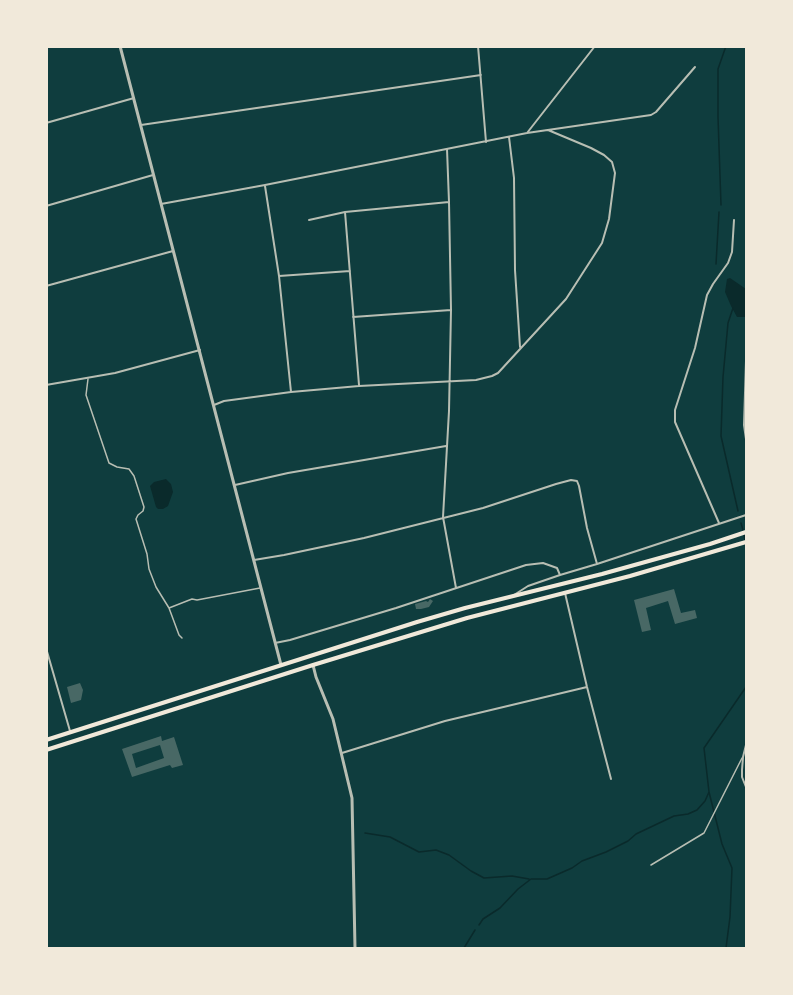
<!DOCTYPE html>
<html>
<head>
<meta charset="utf-8">
<style>
  body { margin:0 }
  #map { position:relative; width:793px; height:995px; overflow:hidden; background:#0f3d3e; font-family:Raleway,sans-serif }
  canvas { display:block }
  .frame { position:absolute; inset:0; border:48px solid #f1e9da; pointer-events:none }
</style>
</head>
<body>
<div id="map">
<canvas width="793" height="995"></canvas>
<div class="frame"></div>
</div>
<script>
const ctx = document.querySelector('canvas').getContext('2d');
ctx.lineJoin = 'round';
function fillPath(path, color) {
  ctx.fillStyle = color;
  ctx.fill(path, 'evenodd');
}
function shape(rows) {
  const path = new Path2D();
  for (const r of rows) {
    path.moveTo(r[0], r[1]);
    for (let i = 2; i < r.length; i += 2) path.lineTo(r[i], r[i + 1]);
  }
  return path;
}
function strokePath(path, color, width, dash) {
  ctx.strokeStyle = color;
  ctx.lineWidth = width;
  ctx.lineCap = dash ? 'butt' : 'round';
  ctx.setLineDash(dash || []);
  ctx.stroke(path);
}
const water = shape([
  [730,278,746,289,746,317,737,317,731,306,725,292,727,279],
  [166,479,171,484,173,492,168,506,163,509,158,509,156,507,150,486,154,482]
]);
const stream = shape([
  [721,205,718,117,718,69,726,46],
  [716,264,719,212],
  [733,308,728,323,723,377,721,436,738,511],
  [741,523,743,530],
  [744,535,746,546],
  [365,833,390,837,419,852,436,850,449,855,471,871,484,878,512,876,529,879],
  [479,925,483,919,500,908,518,889,531,879,547,879,572,868,582,861,606,852,628,841,636,834,674,816,688,814,697,810,705,801,709,792],
  [464,948,475,930],
  [726,948,730,917,732,868,722,844,709,792,704,748,746,687]
]);
const building = shape([
  [674,589,681,613,695,610,697,618,675,624,668,601,646,608,651,630,642,632,634,600],
  [430,599,433,601,429,607,421,609,416,609,415,604,426,601,428,602],
  [80,683,83,690,81,700,71,703,67,687],
  [161,736,162,741,174,737,183,765,172,768,170,765,132,777,122,749],
  [160,745,164,758,136,768,132,754]
]);
const service = shape([
  [88,379,86,395,109,463,117,467,129,469,134,476,144,507,143,511,138,515,136,519,147,554,149,569,156,587,169,608,179,635,182,638],
  [169,608,192,599,197,600,260,588],
  [651,865,704,833,742,758]
]);
const minor = shape([
  [478,46,486,142],
  [46,123,134,98],
  [141,125,481,75],
  [527,133,595,46],
  [509,137,514,178,515,270,520,347],
  [447,149,449,202,451,310,449,411,443,517,456,588],
  [265,186,279,276,291,392],
  [161,204,265,185,527,133,651,115,656,112,695,67],
  [46,206,153,175],
  [345,212,359,385],
  [309,220,345,212,449,202],
  [279,276,350,271],
  [46,286,173,251],
  [353,317,451,310],
  [746,361,744,425,746,439],
  [46,385,115,373,200,350],
  [214,405,224,401,291,392,359,386,476,380,492,376,498,373,566,299,602,243,609,219,615,173,612,162,604,155,591,148,548,130],
  [235,485,288,473,446,446],
  [719,523,675,422,675,410,695,348,707,295,713,284,728,263,732,252,734,220],
  [254,560,284,555,364,538,483,508,556,484,571,480,577,481,579,486,587,528,597,564],
  [565,593,587,687,611,779],
  [514,595,528,586,560,575,597,564,746,515],
  [275,643,290,640,396,608,526,565,543,563,557,568,560,575],
  [46,648,70,731],
  [746,745,743,757,742,770,742,777,746,787],
  [342,753,445,721,587,687]
]);
const tertiary = shape([
  [120,46,281,665],
  [313,665,316,677,333,719,352,798,355,948]
]);
const trunk = shape([
  [46,740,417,622,465,608,602,574,710,544,746,532],
  [46,750,313,665,467,618,630,576,746,542]
]);
fillPath(water, '#0a2a2b');
strokePath(stream, '#0a2a2b', 1.5);
fillPath(building, '#486865');
strokePath(service, '#b8beb3', 1.5);
strokePath(minor, '#b8beb3', 2);
strokePath(tertiary, '#b8beb3', 3);
strokePath(trunk, '#f1e9da', 4);
</script>
</body>
</html>
